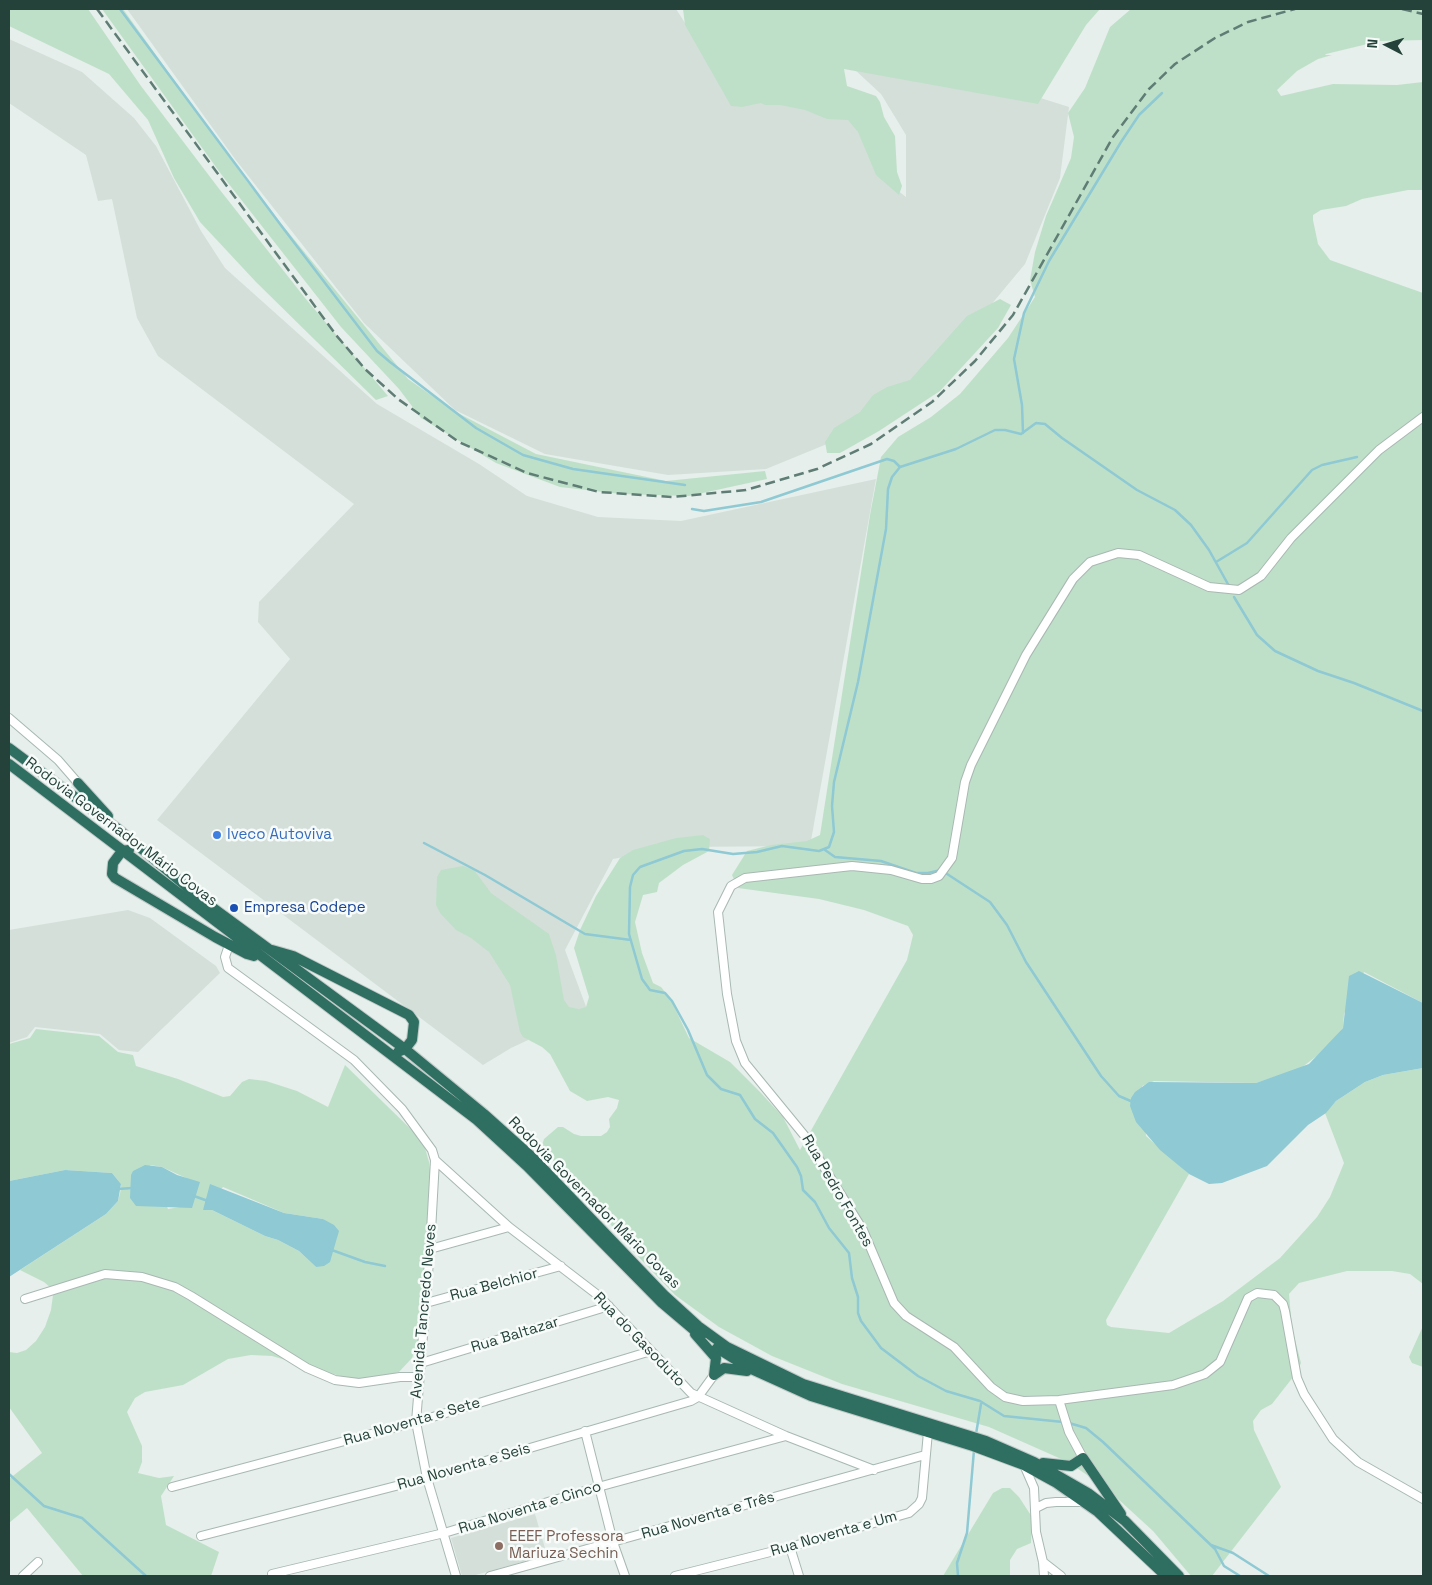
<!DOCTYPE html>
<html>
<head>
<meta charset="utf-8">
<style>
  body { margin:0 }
  #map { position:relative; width:1432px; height:1585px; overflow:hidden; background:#e6efeb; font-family:"Space Grotesk",sans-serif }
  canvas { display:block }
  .frame { position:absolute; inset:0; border:10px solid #24423a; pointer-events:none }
  .north { position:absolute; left:1362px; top:20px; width:50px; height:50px; -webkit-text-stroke:4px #f7fbf9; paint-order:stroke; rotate:275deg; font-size:14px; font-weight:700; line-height:20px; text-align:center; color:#24423a }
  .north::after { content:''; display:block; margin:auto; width:18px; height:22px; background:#24423a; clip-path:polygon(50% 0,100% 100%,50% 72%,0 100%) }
</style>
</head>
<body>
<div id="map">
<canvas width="1432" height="1585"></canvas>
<div class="frame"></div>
<div class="north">N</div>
</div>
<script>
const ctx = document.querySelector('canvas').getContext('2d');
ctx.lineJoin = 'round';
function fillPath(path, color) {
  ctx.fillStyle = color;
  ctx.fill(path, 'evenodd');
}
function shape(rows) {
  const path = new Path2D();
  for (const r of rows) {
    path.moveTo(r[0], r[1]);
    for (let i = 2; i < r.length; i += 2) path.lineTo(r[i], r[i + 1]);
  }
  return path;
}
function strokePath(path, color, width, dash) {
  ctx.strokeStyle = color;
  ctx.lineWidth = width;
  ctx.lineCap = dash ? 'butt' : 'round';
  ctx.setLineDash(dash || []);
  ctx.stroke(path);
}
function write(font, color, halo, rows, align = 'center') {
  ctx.font = font + ' "Space Grotesk",sans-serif';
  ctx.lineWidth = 5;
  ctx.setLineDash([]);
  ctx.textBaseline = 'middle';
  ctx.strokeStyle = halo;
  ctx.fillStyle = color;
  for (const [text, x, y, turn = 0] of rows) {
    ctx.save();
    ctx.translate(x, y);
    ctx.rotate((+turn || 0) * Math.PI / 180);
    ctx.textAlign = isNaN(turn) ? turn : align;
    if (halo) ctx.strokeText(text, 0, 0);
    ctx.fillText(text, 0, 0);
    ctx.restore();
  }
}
const built = shape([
  [127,9,676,9,736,102,769,100,850,115,883,179,906,197,906,135,881,94,854,69,914,58,1069,107,1060,178,1025,264,945,360,827,444,766,469,668,475,545,454,455,410,364,323,235,159],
  [9,39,82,72,134,118,156,146,201,231,225,268,377,404,479,464,527,496,598,517,681,521,876,479,810,846,676,847,613,859,565,950,588,1012,511,1048,483,1065,157,820,290,659,258,622,259,602,354,504,158,356,137,318,112,199,98,201,86,155,9,103],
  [128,910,150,918,216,966,220,973,138,1052,119,1050,100,1034,35,1027,27,1037,9,1043,9,930],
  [535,1514,547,1555,472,1576,462,1576,451,1538]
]);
const green = shape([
  [9,9,88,9,141,86,220,190,305,298,388,396,376,400,256,282,200,222,174,178,148,120,109,74,9,26],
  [102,9,123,9,248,183,408,379,454,411,536,454,666,481,765,471,767,479,689,496,621,494,560,487,496,463,421,418,399,389,341,327,221,174],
  [683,9,1100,9,1086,25,1038,104,844,69,847,86,876,96,880,102,884,117,895,136,897,172,902,186,899,195,876,175,858,132,848,120,827,119,805,110,780,105,765,105,761,103,742,107,731,106,685,25],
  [1131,9,1423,9,1423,40,1380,41,1326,54,1325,55,1332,55,1318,59,1297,71,1277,90,1281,96,1333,84,1397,85,1423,82,1423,190,1408,190,1362,199,1346,206,1321,210,1313,215,1313,220,1318,244,1330,260,1423,293,1423,1003,1364,972,1344,1014,1343,1028,1322,1052,1301,1068,1256,1083,1154,1081,1142,1086,1146,1136,1189,1174,1106,1320,1107,1325,1111,1327,1169,1333,1223,1301,1280,1258,1317,1217,1330,1197,1344,1163,1325,1113,1336,1101,1365,1082,1383,1075,1423,1068,1423,1284,1410,1274,1392,1271,1347,1271,1299,1283,1289,1294,1292,1328,1301,1363,1297,1372,1272,1404,1261,1410,1253,1421,1254,1430,1281,1487,1212,1576,1191,1576,1153,1531,1106,1488,1068,1462,989,1427,842,1384,772,1356,719,1327,675,1295,630,1248,583,1191,541,1148,544,1139,558,1127,563,1127,574,1134,581,1136,601,1136,607,1132,610,1127,609,1119,617,1108,619,1100,608,1097,587,1101,570,1091,550,1054,542,1047,523,1037,520,1032,510,985,489,952,471,938,456,930,440,913,436,905,437,877,441,870,463,866,474,870,491,893,549,934,556,955,564,1000,569,1007,579,1009,586,1007,589,997,574,948,580,930,596,896,620,858,633,850,676,838,703,835,710,839,709,851,683,865,659,883,657,892,643,895,635,922,642,953,653,983,661,987,670,998,689,1038,730,1062,761,1093,783,1117,800,1150,907,960,913,935,908,926,864,910,819,899,738,888,732,875,747,851,771,845,807,841,820,835,870,515,881,457,898,437,931,417,960,394,1008,338,1035,297,1030,280,1035,252,1046,216,1071,158,1074,137,1068,113,1085,88,1110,27],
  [1000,299,1011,305,998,328,940,391,879,431,840,453,827,453,825,442,834,428,860,412,873,395,887,387,910,380,967,316],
  [36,1029,99,1036,118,1052,133,1055,136,1066,178,1079,223,1097,230,1096,242,1082,249,1079,266,1081,297,1091,328,1107,345,1065,423,1141,429,1162,431,1180,418,1343,412,1358,399,1372,373,1379,347,1378,272,1356,251,1355,228,1359,183,1385,145,1392,135,1398,127,1412,142,1446,142,1462,138,1473,159,1478,174,1476,161,1496,166,1525,219,1552,211,1576,83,1576,27,1508,9,1523,9,1479,42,1453,9,1407,9,1352,17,1353,26,1350,36,1341,45,1327,51,1310,53,1295,51,1288,44,1282,20,1270,106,1214,118,1201,121,1189,121,1184,112,1173,65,1170,9,1181,9,1044,30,1038],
  [150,1165,162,1167,186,1178,180,1207,168,1209],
  [223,1187,284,1213,323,1219,337,1237,334,1244,316,1267,299,1251,278,1240,265,1236,212,1210,203,1210],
  [1423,1326,1423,1367,1412,1363,1409,1357],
  [1002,1488,1010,1488,1019,1497,1032,1517,1031,1543,1017,1549,1010,1560,1010,1576,943,1576,993,1493]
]);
const water = shape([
  [1359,971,1423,1003,1423,1068,1383,1075,1365,1082,1336,1101,1326,1113,1308,1125,1267,1166,1222,1183,1209,1184,1189,1174,1160,1150,1136,1122,1130,1106,1131,1098,1135,1092,1149,1082,1256,1083,1309,1064,1343,1028,1349,976],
  [145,1165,162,1167,177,1175,200,1182,192,1208,136,1206,130,1198,131,1175,133,1171],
  [65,1170,112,1173,121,1184,118,1201,106,1214,9,1277,9,1181],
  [210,1184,284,1213,323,1219,334,1225,339,1231,330,1262,324,1266,316,1267,299,1251,278,1240,265,1236,212,1210,203,1210]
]);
const stream = shape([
  [120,9,283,228,377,351,390,362,476,428,523,455,573,469,685,485],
  [1023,433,1022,405,1014,359,1024,313,1049,261,1121,142,1139,115,1162,93],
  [692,509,704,511,761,502,887,459,894,461,900,467],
  [1216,562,1247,543,1312,470,1322,465,1357,457],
  [1234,597,1257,635,1275,651,1318,671,1354,683,1423,711],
  [424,843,485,875,585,934,631,940],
  [825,850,835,857,881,861,916,873,928,873,941,870,990,902,1007,925,1026,962,1101,1076,1119,1096,1133,1102],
  [118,1189,132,1188],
  [194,1196,208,1201],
  [329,1249,365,1262,385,1266],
  [1063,1422,1004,1416,980,1401,946,1391,918,1376,881,1348,861,1321,858,1313,858,1297,852,1278,849,1253,829,1228,815,1202,803,1190,801,1176,797,1167,773,1133,755,1119,740,1095,721,1089,707,1075,688,1030,672,1001,665,993,650,990,642,979,629,934,630,887,633,875,640,867,684,851,702,849,733,854,757,852,782,846,819,851,829,847,834,832,832,806,834,782,858,682,886,529,888,489,892,477,900,467,956,449,995,430,1005,430,1021,434,1036,423,1045,424,1062,438,1137,490,1175,510,1191,525,1209,550,1229,586],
  [1069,1423,1086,1428,1103,1442,1215,1549,1224,1566,1240,1576],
  [976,1434,981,1404],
  [9,1474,44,1506,82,1518,146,1576],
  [1211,1545,1233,1553,1269,1576],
  [958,1576,957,1563,967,1533,974,1450]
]);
const minor = shape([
  [1423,417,1379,450,1291,538,1261,576,1239,590,1209,587,1139,555,1118,553,1090,562,1073,579,1026,655,971,765,965,782,952,858,939,876,931,879,922,879,891,870,852,866,745,878,731,886,718,912,727,994,736,1041,745,1063,804,1135,863,1230,894,1303,906,1316,954,1347,991,1387,1005,1397,1023,1401,1059,1400,1173,1385,1205,1374,1220,1362,1248,1298,1257,1293,1274,1295,1283,1304,1285,1311,1297,1378,1304,1394,1333,1439,1358,1462,1423,1499],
  [9,718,58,760,78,783],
  [229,945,225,957,228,968,354,1060,402,1109,432,1150,435,1160,430,1249,416,1422,427,1478,456,1576],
  [435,1160,509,1227,599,1296,691,1393,786,1436,874,1470],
  [430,1249,509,1227],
  [25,1299,105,1274,142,1277,175,1287,191,1296,307,1368,335,1380,359,1383,400,1377,419,1377],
  [426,1303,561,1266],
  [421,1363,609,1306],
  [1059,1400,1069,1432,1083,1458],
  [585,1431,613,1542,625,1576],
  [1024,1465,1034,1488,1036,1532,1043,1562,1044,1576],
  [172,1487,416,1422,651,1351],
  [1036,1508,1046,1503,1056,1502,1083,1502],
  [201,1536,427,1478,691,1401,698,1397,714,1375],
  [790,1547,799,1576],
  [1043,1562,1061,1576],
  [272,1574,444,1533,598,1487,786,1436],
  [23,1576,38,1562],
  [490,1576,925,1455],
  [675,1576,790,1547,909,1513,919,1504,922,1498,928,1432]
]);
const highway = shape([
  [9,748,118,829,205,902,405,1049,484,1114,532,1157,664,1295,698,1326,727,1347,803,1384,986,1441,1034,1462,1088,1493,1125,1521,1179,1576],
  [9,764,477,1120,527,1166,662,1303,701,1336],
  [78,783,108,816],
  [129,850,122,851,113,863,112,874,115,878,215,937,247,954,254,956],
  [272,950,293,956,409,1015,414,1022,412,1040,405,1049,398,1052],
  [695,1334,716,1358,714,1375],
  [717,1348,749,1368,811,1396,973,1446,1024,1465,1055,1482,1098,1512,1166,1576],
  [714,1375,724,1368,747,1371],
  [1043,1463,1071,1466,1083,1458,1121,1514]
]);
const rail = shape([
  [97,9,336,335,365,369,398,399,459,442,527,473,599,492,672,497,746,490,817,469,871,444,932,402,975,361,1013,315,1113,137,1149,89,1175,64,1215,38,1248,22,1295,9],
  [1402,9,1423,14]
]);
const markers = [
  [217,835,5,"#3f7fe0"],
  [234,908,5,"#1a4fb4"],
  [499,1546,5,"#8d6e63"]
];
const streetNames = [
  ["Rodovia Governador Mário Covas",121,832,37],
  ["Rua Pedro Fontes",837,1191,60],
  ["Rodovia Governador Mário Covas",594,1203,45],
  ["Rua Belchior",494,1285,-15],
  ["Avenida Tancredo Neves",424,1311,-85],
  ["Rua Baltazar",515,1335,-17],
  ["Rua do Gasoduto",639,1340,46],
  ["Rua Noventa e Sete",412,1422,-16],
  ["Rua Noventa e Seis",464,1467,-16],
  ["Rua Noventa e Cinco",530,1508,-17],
  ["Rua Noventa e Três",708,1516,-16],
  ["Rua Noventa e Um",834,1534,-16]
];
const shopNames = [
  ["Iveco Autoviva",227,835]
];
const transitNames = [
  ["Empresa Codepe",244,908]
];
const educationNames = [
  ["EEEF Professora",509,1537],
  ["Mariuza Sechin",509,1554]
];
fillPath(built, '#d4dfda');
fillPath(green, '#bfe0c8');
fillPath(water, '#8ec9d4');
strokePath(stream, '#8ec9d4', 2.5);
strokePath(minor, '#a8b8b2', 10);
strokePath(highway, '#c2cac8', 12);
strokePath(minor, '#fff', 8);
strokePath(highway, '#2f6f62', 10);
strokePath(rail, '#5f7d75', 2.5, [10, 5]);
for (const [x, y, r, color] of markers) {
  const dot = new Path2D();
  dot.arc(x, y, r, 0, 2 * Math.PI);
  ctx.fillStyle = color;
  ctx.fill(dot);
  strokePath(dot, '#f7fbf9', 2);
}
write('15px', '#24423a', '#f7fbf9', streetNames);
write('15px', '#366cbe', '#f7fbf9', shopNames, 'left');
write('15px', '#164399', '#f7fbf9', transitNames, 'left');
write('15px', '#785e54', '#f7fbf9', educationNames, 'left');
</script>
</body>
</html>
